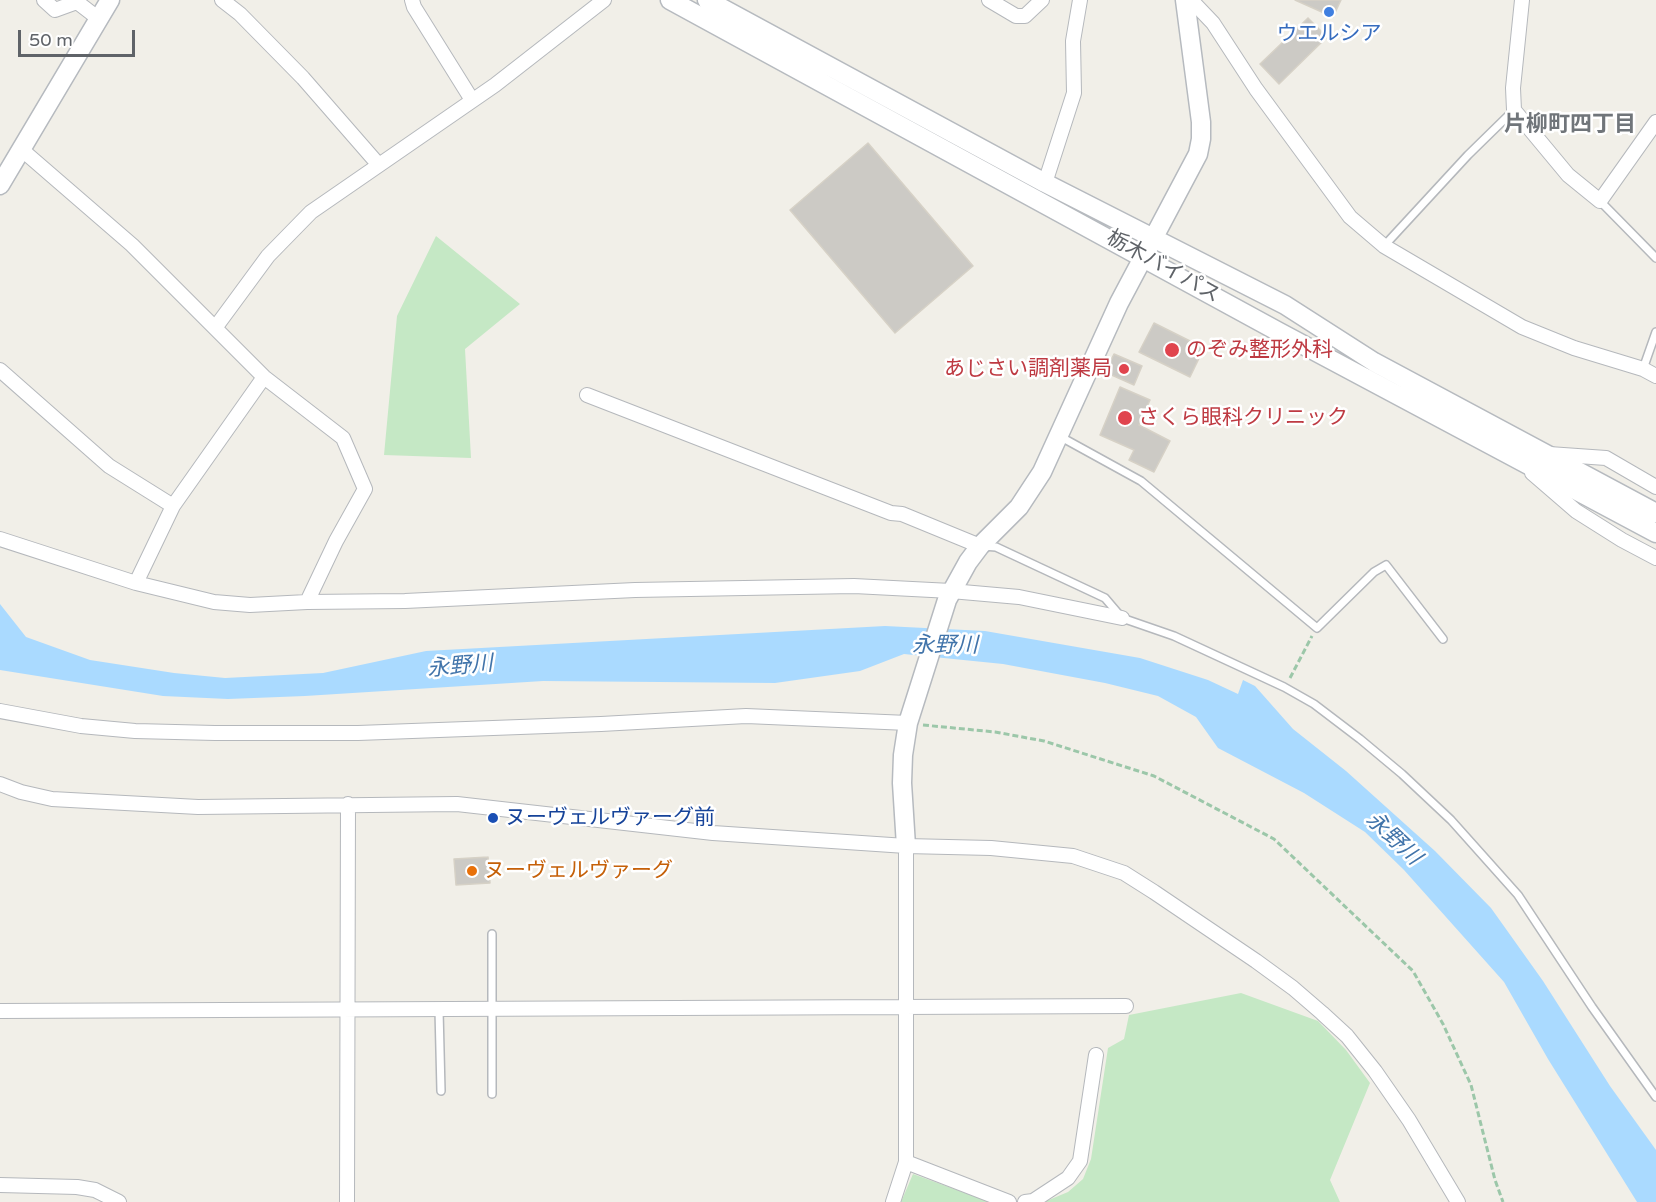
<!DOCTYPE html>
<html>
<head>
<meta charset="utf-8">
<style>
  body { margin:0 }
  #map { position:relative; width:1656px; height:1202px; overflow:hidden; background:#f1efe8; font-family:"Varela Round",sans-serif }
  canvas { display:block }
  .scale { position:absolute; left:18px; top:30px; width:117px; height:27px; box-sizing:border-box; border:3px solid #5f6368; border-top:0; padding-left:8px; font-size:18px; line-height:21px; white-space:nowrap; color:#5f6368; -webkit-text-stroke:4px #fff; paint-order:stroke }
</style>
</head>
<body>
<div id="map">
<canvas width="1656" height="1202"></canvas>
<div class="scale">50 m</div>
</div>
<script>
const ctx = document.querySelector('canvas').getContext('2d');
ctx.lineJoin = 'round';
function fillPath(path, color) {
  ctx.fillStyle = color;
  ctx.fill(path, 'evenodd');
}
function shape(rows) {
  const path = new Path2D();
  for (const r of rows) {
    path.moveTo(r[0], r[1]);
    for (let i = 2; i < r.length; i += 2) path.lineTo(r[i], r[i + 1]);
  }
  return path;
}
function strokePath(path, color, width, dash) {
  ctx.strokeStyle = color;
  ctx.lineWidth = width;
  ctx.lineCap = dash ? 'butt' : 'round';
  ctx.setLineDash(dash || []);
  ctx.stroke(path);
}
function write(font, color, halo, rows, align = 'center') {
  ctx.font = font + ' "Varela Round","Noto Sans JP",sans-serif';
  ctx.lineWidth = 5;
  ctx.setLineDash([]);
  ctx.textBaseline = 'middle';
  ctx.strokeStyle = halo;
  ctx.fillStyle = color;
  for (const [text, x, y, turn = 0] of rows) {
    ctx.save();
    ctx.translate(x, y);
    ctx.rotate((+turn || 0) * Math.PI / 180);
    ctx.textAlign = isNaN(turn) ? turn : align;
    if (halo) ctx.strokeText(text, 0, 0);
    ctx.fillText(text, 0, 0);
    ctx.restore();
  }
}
const green = shape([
  [436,236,520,304,465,349,471,458,384,455,397,316],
  [1241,993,1318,1021,1346,1050,1370,1083,1330,1180,1340,1202,1044,1202,1068,1192,1083,1179,1091,1159,1108,1048,1124,1039,1129,1015],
  [913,1174,990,1202,901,1202]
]);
const water = shape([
  [0,604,26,637,90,660,174,673,225,678,323,673,426,651,885,626,985,631,1140,658,1208,680,1238,694,1243,680,1255,686,1293,729,1346,771,1435,851,1491,908,1543,981,1610,1086,1656,1150,1656,1202,1637,1202,1548,1059,1504,982,1404,870,1365,832,1304,793,1218,748,1196,717,1158,696,1105,683,1003,664,904,654,860,671,775,683,543,681,305,696,228,699,163,696,0,670]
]);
const building = shape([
  [1295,0,1341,0,1333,17,1295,0],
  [1308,18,1327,37,1279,84,1260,64,1308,18],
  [868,143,973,266,895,333,790,210,868,143],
  [1154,323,1204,348,1190,377,1139,352,1154,323],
  [1114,354,1142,366,1134,385,1105,372,1114,354],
  [1120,387,1150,400,1139,425,1170,441,1154,472,1129,460,1134,450,1100,435,1120,387],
  [488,857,490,883,456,885,454,859,488,857]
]);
const path = shape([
  [1290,678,1312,636],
  [923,725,995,732,1044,741,1154,776,1274,839,1413,971,1443,1024,1471,1085,1495,1180,1503,1202]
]);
const lane = shape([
  [1600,201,1656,258],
  [1384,246,1468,155,1514,110],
  [1643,369,1656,332],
  [1061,437,1141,481,1317,628,1374,572,1386,565,1443,639],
  [983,546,996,547,1105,598,1122,618,1174,636,1284,687,1314,704,1360,739,1402,774,1451,820,1518,895,1592,1007,1656,1097],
  [492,934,492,1094],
  [439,1010,441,1091]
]);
const street = shape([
  [44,0,55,10,77,2,99,19],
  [222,0,240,14,303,78,378,164],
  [412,0,414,7,472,100],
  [989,0,1016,16,1025,16,1042,0],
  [1191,0,1213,23,1256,89,1350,217,1384,246,1522,327,1574,348,1643,369,1656,376],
  [1522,0,1513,88,1514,110,1568,175,1600,201,1656,122],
  [21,149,132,245,264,377,343,438,365,489,336,541,307,602],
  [1045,183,1074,93,1073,41,1080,0],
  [215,328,268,256,311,212,495,85,604,0],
  [0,370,109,466,173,506],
  [587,395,891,513,902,514,980,546],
  [1549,454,1606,458,1656,487],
  [1532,473,1576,511,1622,540,1656,558],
  [0,539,136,583,214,602,250,605,307,602,405,601,635,590,854,586,951,591,1019,597,1122,618],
  [136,583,173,506,264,377],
  [0,711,81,726,135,731,215,733,358,733,601,724,746,716,908,723],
  [0,784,21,792,52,799,198,807,457,804,713,833,906,846,991,848,1073,856,1124,873,1154,892,1256,961,1293,988,1322,1013,1347,1036,1375,1071,1409,1120,1458,1202],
  [0,1011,1126,1006],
  [906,1162,1009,1202],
  [0,1185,77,1187,95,1190,119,1202],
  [347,1202,348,804],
  [893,1202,906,1162,906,846],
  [1025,1202,1033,1201,1068,1178,1080,1161,1096,1055]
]);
const secondary = shape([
  [670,0,1279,332,1656,533],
  [707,0,1045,183,1285,305,1374,362,1656,513],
  [0,185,110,0],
  [906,846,902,783,903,755,908,723,947,600,968,562,980,546,1019,507,1042,472,1119,303,1198,154,1201,139,1201,122,1185,0]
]);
const markers = [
  [1329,12,6,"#3f7fe0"],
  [1172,350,8,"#e0444e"],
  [1124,369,6,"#e0444e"],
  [1125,418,8,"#e0444e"],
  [493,818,6,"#1a4fb4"],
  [472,871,6,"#e8710a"]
];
const shopNames = [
  ["ウエルシア",1329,34]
];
const streetNames = [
  ["栃木バイパス",1163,267,29]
];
const healthNames = [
  ["のぞみ整形外科",1186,350],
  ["あじさい調剤薬局",1112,369,"right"],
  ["さくら眼科クリニック",1138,418]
];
const transitNames = [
  ["ヌーヴェルヴァーグ前",505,818]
];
const foodNames = [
  ["ヌーヴェルヴァーグ",484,871]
];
const neighbourhoodNames = [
  ["片柳町四丁目",1570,125]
];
const waterNames = [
  ["永野川",945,646],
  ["永野川",460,667,-5],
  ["永野川",1393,839,43]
];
fillPath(green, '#c5e8c5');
fillPath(water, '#aadaff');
fillPath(building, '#cccac5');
strokePath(building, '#d6d1c6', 1.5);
strokePath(lane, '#b5b8bc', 10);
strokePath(street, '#b5b8bc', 16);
strokePath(secondary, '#b6babf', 21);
strokePath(path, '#9cc7a9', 3, [6, 3]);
strokePath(lane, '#fff', 7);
strokePath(street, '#fff', 14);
strokePath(secondary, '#fff', 18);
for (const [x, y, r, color] of markers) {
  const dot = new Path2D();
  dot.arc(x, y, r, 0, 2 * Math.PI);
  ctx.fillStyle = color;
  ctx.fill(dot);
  strokePath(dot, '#fff', 2);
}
write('21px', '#366cbe', '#fff', shopNames);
write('21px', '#5f6368', '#fff', streetNames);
write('21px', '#be3a42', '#fff', healthNames, 'left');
write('21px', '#164399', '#fff', transitNames, 'left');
write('21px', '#c56008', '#fff', foodNames, 'left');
write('bold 22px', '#70757a', '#fff', neighbourhoodNames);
write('italic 22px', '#4174aa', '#fff', waterNames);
</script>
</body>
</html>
